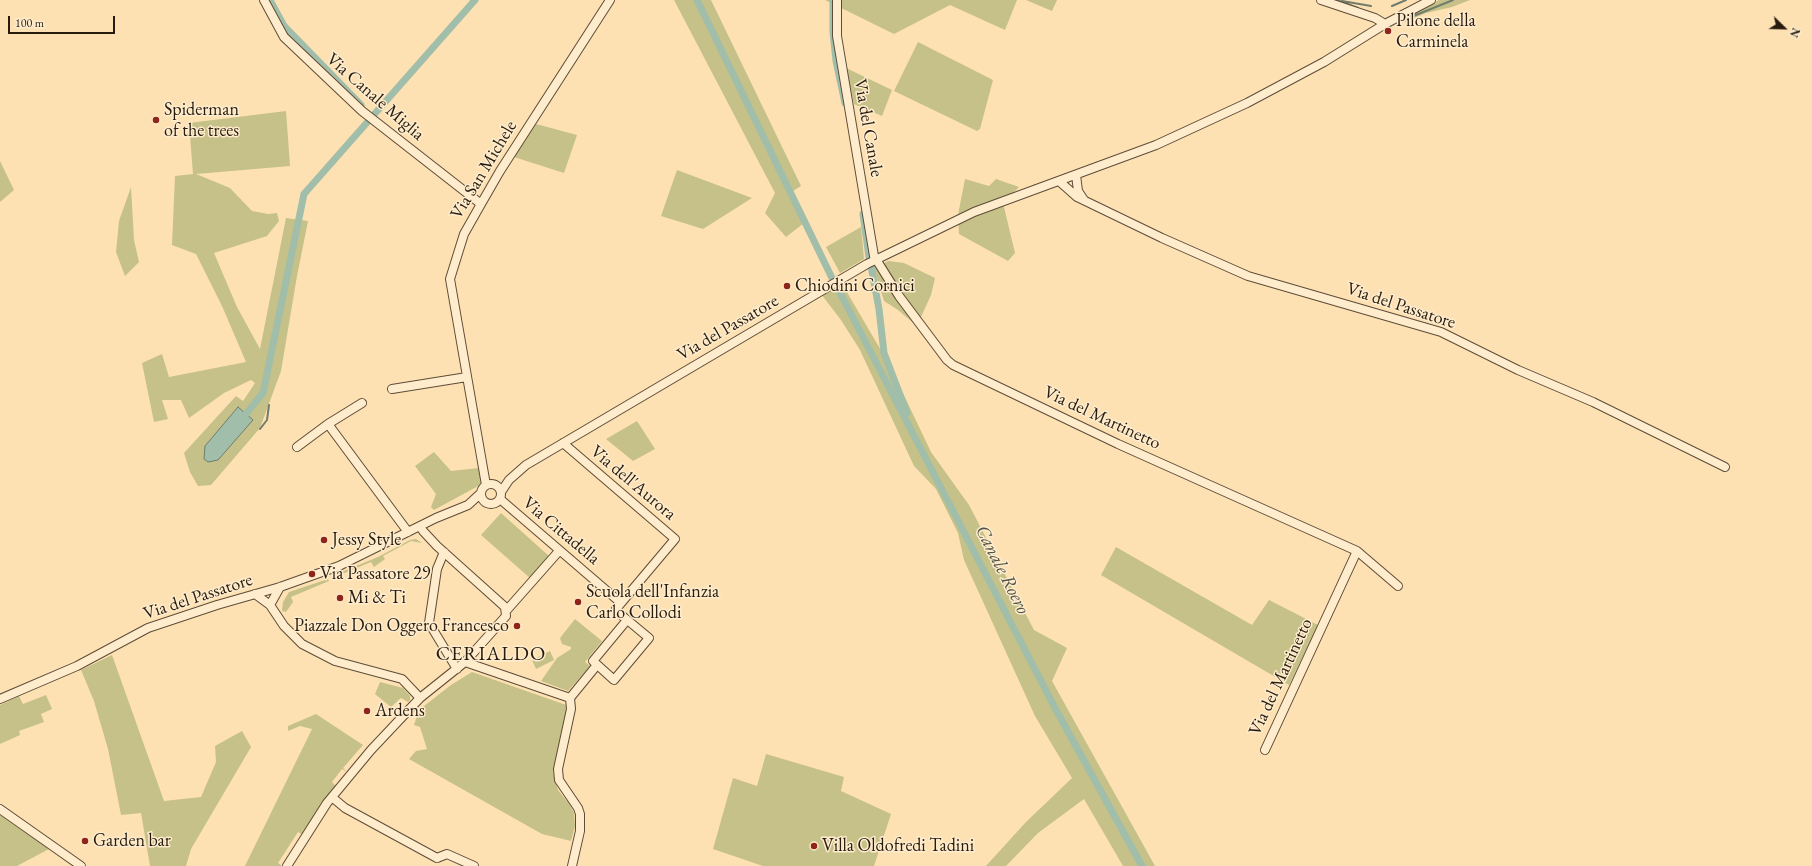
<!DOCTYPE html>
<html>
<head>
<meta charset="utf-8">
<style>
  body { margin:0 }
  #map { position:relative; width:1812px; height:866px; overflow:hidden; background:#fee1b2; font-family:"EB Garamond",serif }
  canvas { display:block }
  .north { position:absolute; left:1764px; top:8px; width:40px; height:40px; -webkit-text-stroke:3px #feeccd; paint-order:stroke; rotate:113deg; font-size:11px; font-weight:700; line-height:16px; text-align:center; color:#271b0e }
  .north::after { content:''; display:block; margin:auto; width:14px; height:18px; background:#271b0e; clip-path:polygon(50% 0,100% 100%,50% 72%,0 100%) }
  .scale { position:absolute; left:8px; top:16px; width:107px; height:18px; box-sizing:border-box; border:2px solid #271b0e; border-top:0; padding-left:5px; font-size:12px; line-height:14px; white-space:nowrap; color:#271b0e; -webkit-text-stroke:3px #feeccd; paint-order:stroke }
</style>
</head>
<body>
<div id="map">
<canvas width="1812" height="866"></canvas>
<div class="north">N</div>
<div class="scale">100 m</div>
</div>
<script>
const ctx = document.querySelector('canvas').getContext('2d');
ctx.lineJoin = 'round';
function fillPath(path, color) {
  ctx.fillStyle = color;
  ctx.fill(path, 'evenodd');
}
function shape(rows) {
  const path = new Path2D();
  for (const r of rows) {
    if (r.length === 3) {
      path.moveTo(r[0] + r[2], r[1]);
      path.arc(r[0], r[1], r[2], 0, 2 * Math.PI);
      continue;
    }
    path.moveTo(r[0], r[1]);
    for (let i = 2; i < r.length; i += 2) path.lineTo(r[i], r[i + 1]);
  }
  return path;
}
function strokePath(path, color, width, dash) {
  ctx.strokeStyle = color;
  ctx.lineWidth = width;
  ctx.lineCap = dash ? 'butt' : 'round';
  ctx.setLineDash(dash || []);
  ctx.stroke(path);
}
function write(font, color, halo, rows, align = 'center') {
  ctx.font = font + ' "EB Garamond",serif';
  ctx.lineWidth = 3;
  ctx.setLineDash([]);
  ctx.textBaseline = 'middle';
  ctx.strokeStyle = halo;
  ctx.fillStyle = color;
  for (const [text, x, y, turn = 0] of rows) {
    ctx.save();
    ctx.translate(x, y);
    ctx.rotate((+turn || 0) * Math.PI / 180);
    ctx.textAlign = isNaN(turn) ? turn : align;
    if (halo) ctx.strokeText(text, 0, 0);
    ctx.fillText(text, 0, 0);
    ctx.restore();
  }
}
const green = shape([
  [674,0,711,0,801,186,788,194,804,223,786,237,765,213,775,193],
  [825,0,1017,0,1005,30,950,5,894,34],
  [1026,0,1057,0,1052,11],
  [1439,0,1470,0,1452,7,1426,13,1405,22,1403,19],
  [918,42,993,80,980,129,977,131,894,91],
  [846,68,892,90,882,116,854,104],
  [286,111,290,166,196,174,230,188,252,211,268,214,277,213,279,221,267,236,214,253,237,307,260,349,286,218,308,221,297,276,281,371,260,428,211,485,198,486,190,472,184,453,236,396,243,401,255,383,251,380,224,393,189,418,181,400,162,400,168,419,154,422,142,363,162,354,169,377,246,362,222,306,196,254,172,245,175,176,193,174,189,123],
  [536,124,577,135,564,173,514,157],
  [0,161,14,190,0,202],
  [677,170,752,198,703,229,661,216],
  [965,179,989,186,996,179,1019,187,1003,203,1015,253,1008,261,959,234,958,215],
  [131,187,134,240,139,262,125,276,116,252,119,221],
  [861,227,864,259,840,273,826,247],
  [888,261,904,263,935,278,931,295,917,326,898,310,884,301,874,269],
  [841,282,889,364,931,452,969,505,1034,630,1067,648,1052,681,1155,866,1123,866,1084,799,1038,833,1006,866,986,866,1026,822,1072,778,1035,716,964,560,958,533,936,489,914,466,860,350,841,320,821,294],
  [637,421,655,449,633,461,606,439],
  [434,452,451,471,479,468,482,481,480,485,434,510,431,507,436,494,415,466],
  [501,513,549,556,530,578,481,535],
  [416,539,422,543,411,541,383,556,385,559,374,567,371,562,335,577,334,575,378,557,410,540],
  [1116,547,1252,625,1269,600,1318,625,1289,685,1101,575],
  [328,579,329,581,291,597,293,602,286,612,282,611,283,602,289,592],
  [575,619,602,641,585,662,590,666,568,691,541,681,557,658,571,649,571,647,562,644,560,638],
  [550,651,554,660,536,669,532,660],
  [112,655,164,801,201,797,216,762,215,746,242,731,251,747,191,849,186,866,150,866,141,813,121,815,108,749,94,701,81,670],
  [472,672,569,706,553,772,558,790,570,805,574,813,575,826,571,841,542,834,409,759,416,751,427,749,420,727,414,725,419,710,451,685],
  [380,682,403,688,410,696,410,700,408,702,401,698,391,707,375,694],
  [46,695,52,709,41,714,44,722,19,731,20,735,0,744,0,705,19,696,23,704],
  [316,714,363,745,343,768,347,772,342,769,332,782,336,786,324,800,303,835,298,832,278,863,282,866,245,866,312,729,300,726,288,731,288,726],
  [766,754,844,777,841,791,891,814,874,866,763,866,713,849,733,778,757,786],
  [0,814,49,849,17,866,0,866]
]);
const water = shape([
  [238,407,253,420,218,460,208,462,204,459,205,446,238,407]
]);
const stream = shape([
  [1337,0,1358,8],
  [1342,1,1371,6],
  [1392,6,1406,0],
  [1406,19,1453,0],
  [260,429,267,420,269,405]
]);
const canal = shape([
  [270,0,284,26,361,105],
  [697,0,832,278],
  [833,0,833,32,836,61,845,103],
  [863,214,869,257],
  [871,266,879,309,884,353,907,413],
  [837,287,1055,708,1142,866],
  [246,414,263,393,304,194,475,0]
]);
const minor = shape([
  [264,0,284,37,362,111,481,204],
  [837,0,837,36,874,256,899,296,947,360,953,365,1118,444,1357,551,1398,586],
  [1321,0,1375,18,1385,24],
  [1076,175,1078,191,1084,200],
  [1059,181,1077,197,1162,238,1248,276,1441,332,1518,370,1593,402,1725,467],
  [392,389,467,377],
  [328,424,408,532],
  [563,443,675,539,616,609,619,613,649,638,614,680,593,661,627,620],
  [297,447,328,424,362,403],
  [491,494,10],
  [486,485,450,279,464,234,481,204,500,171,610,0],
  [501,492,509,480,526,465,867,264,974,212,1156,145,1247,103,1324,62,1385,24,1431,0],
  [500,499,621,603],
  [444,552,437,569,429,623,457,669],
  [255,594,270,605,284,626,302,644,335,661,402,679,420,698],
  [270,605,280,587],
  [506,611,559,551],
  [465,662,570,698],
  [0,699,77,666,148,628,217,605,280,587,339,566,436,518,468,505,481,493],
  [1265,750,1357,551],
  [333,798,345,808,437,858],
  [0,809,81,866],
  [437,858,447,854,474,866],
  [287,866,327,803,371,750,420,698,465,662,506,616,505,607,437,546,423,531,420,526],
  [572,866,580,831,580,814,578,808,559,780,558,769,571,709,570,698,597,665]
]);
const markers = [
  [1388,31,4,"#8f2418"],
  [156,120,4,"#8f2418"],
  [787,286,4,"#8f2418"],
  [324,540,4,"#8f2418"],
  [312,574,4,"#8f2418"],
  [340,598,4,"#8f2418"],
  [578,602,4,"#8f2418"],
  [517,626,4,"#8f2418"],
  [367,711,4,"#8f2418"],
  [85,841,4,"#8f2418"],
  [814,846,4,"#8f2418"]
];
const poiNames = [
  ["Pilone della",1396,21],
  ["Carminela",1396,42],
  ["Spiderman",164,110],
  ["of the trees",164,131],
  ["Chiodini Cornici",795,286],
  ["Jessy Style",332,540],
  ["Via Passatore 29",320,574],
  ["Scuola dell'Infanzia",586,592],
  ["Carlo Collodi",586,613],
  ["Mi & Ti",348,598],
  ["Piazzale Don Oggero Francesco",509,626,"right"],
  ["Ardens",375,711],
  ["Garden bar",93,841],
  ["Villa Oldofredi Tadini",822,846]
];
const streetNames = [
  ["Via Canale Miglia",375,97,41],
  ["Via del Canale",868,128,80],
  ["Via San Michele",484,170,-59],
  ["Via del Passatore",1401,306,18],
  ["Via del Passatore",728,328,-30],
  ["Via del Martinetto",1102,418,25],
  ["Via dell'Aurora",633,483,40],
  ["Via Cittadella",561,531,40],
  ["Via del Passatore",198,597,-18],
  ["Via del Martinetto",1281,677,-65]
];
const waterNames = [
  ["Canale Roero",1002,570,63]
];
const quarterNames = [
  ["CERIALDO",491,655]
];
fillPath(green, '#c5c188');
fillPath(water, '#a0beaa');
strokePath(water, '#707d6c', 1);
strokePath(stream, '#707d6c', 2);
strokePath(canal, '#a0beaa', 7);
strokePath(minor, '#5d4c37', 10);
strokePath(minor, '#feeccd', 8);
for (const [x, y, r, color] of markers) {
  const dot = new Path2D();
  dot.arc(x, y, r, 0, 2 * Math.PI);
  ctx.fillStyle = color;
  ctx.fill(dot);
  strokePath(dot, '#feeccd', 1.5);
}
write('18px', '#271b0e', '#feeccd', poiNames, 'left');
write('18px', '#271b0e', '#feeccd', streetNames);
write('italic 19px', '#515445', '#feeccd', waterNames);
ctx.letterSpacing = '1px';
write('20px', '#271b0e', '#feeccd', quarterNames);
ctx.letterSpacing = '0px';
</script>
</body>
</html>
